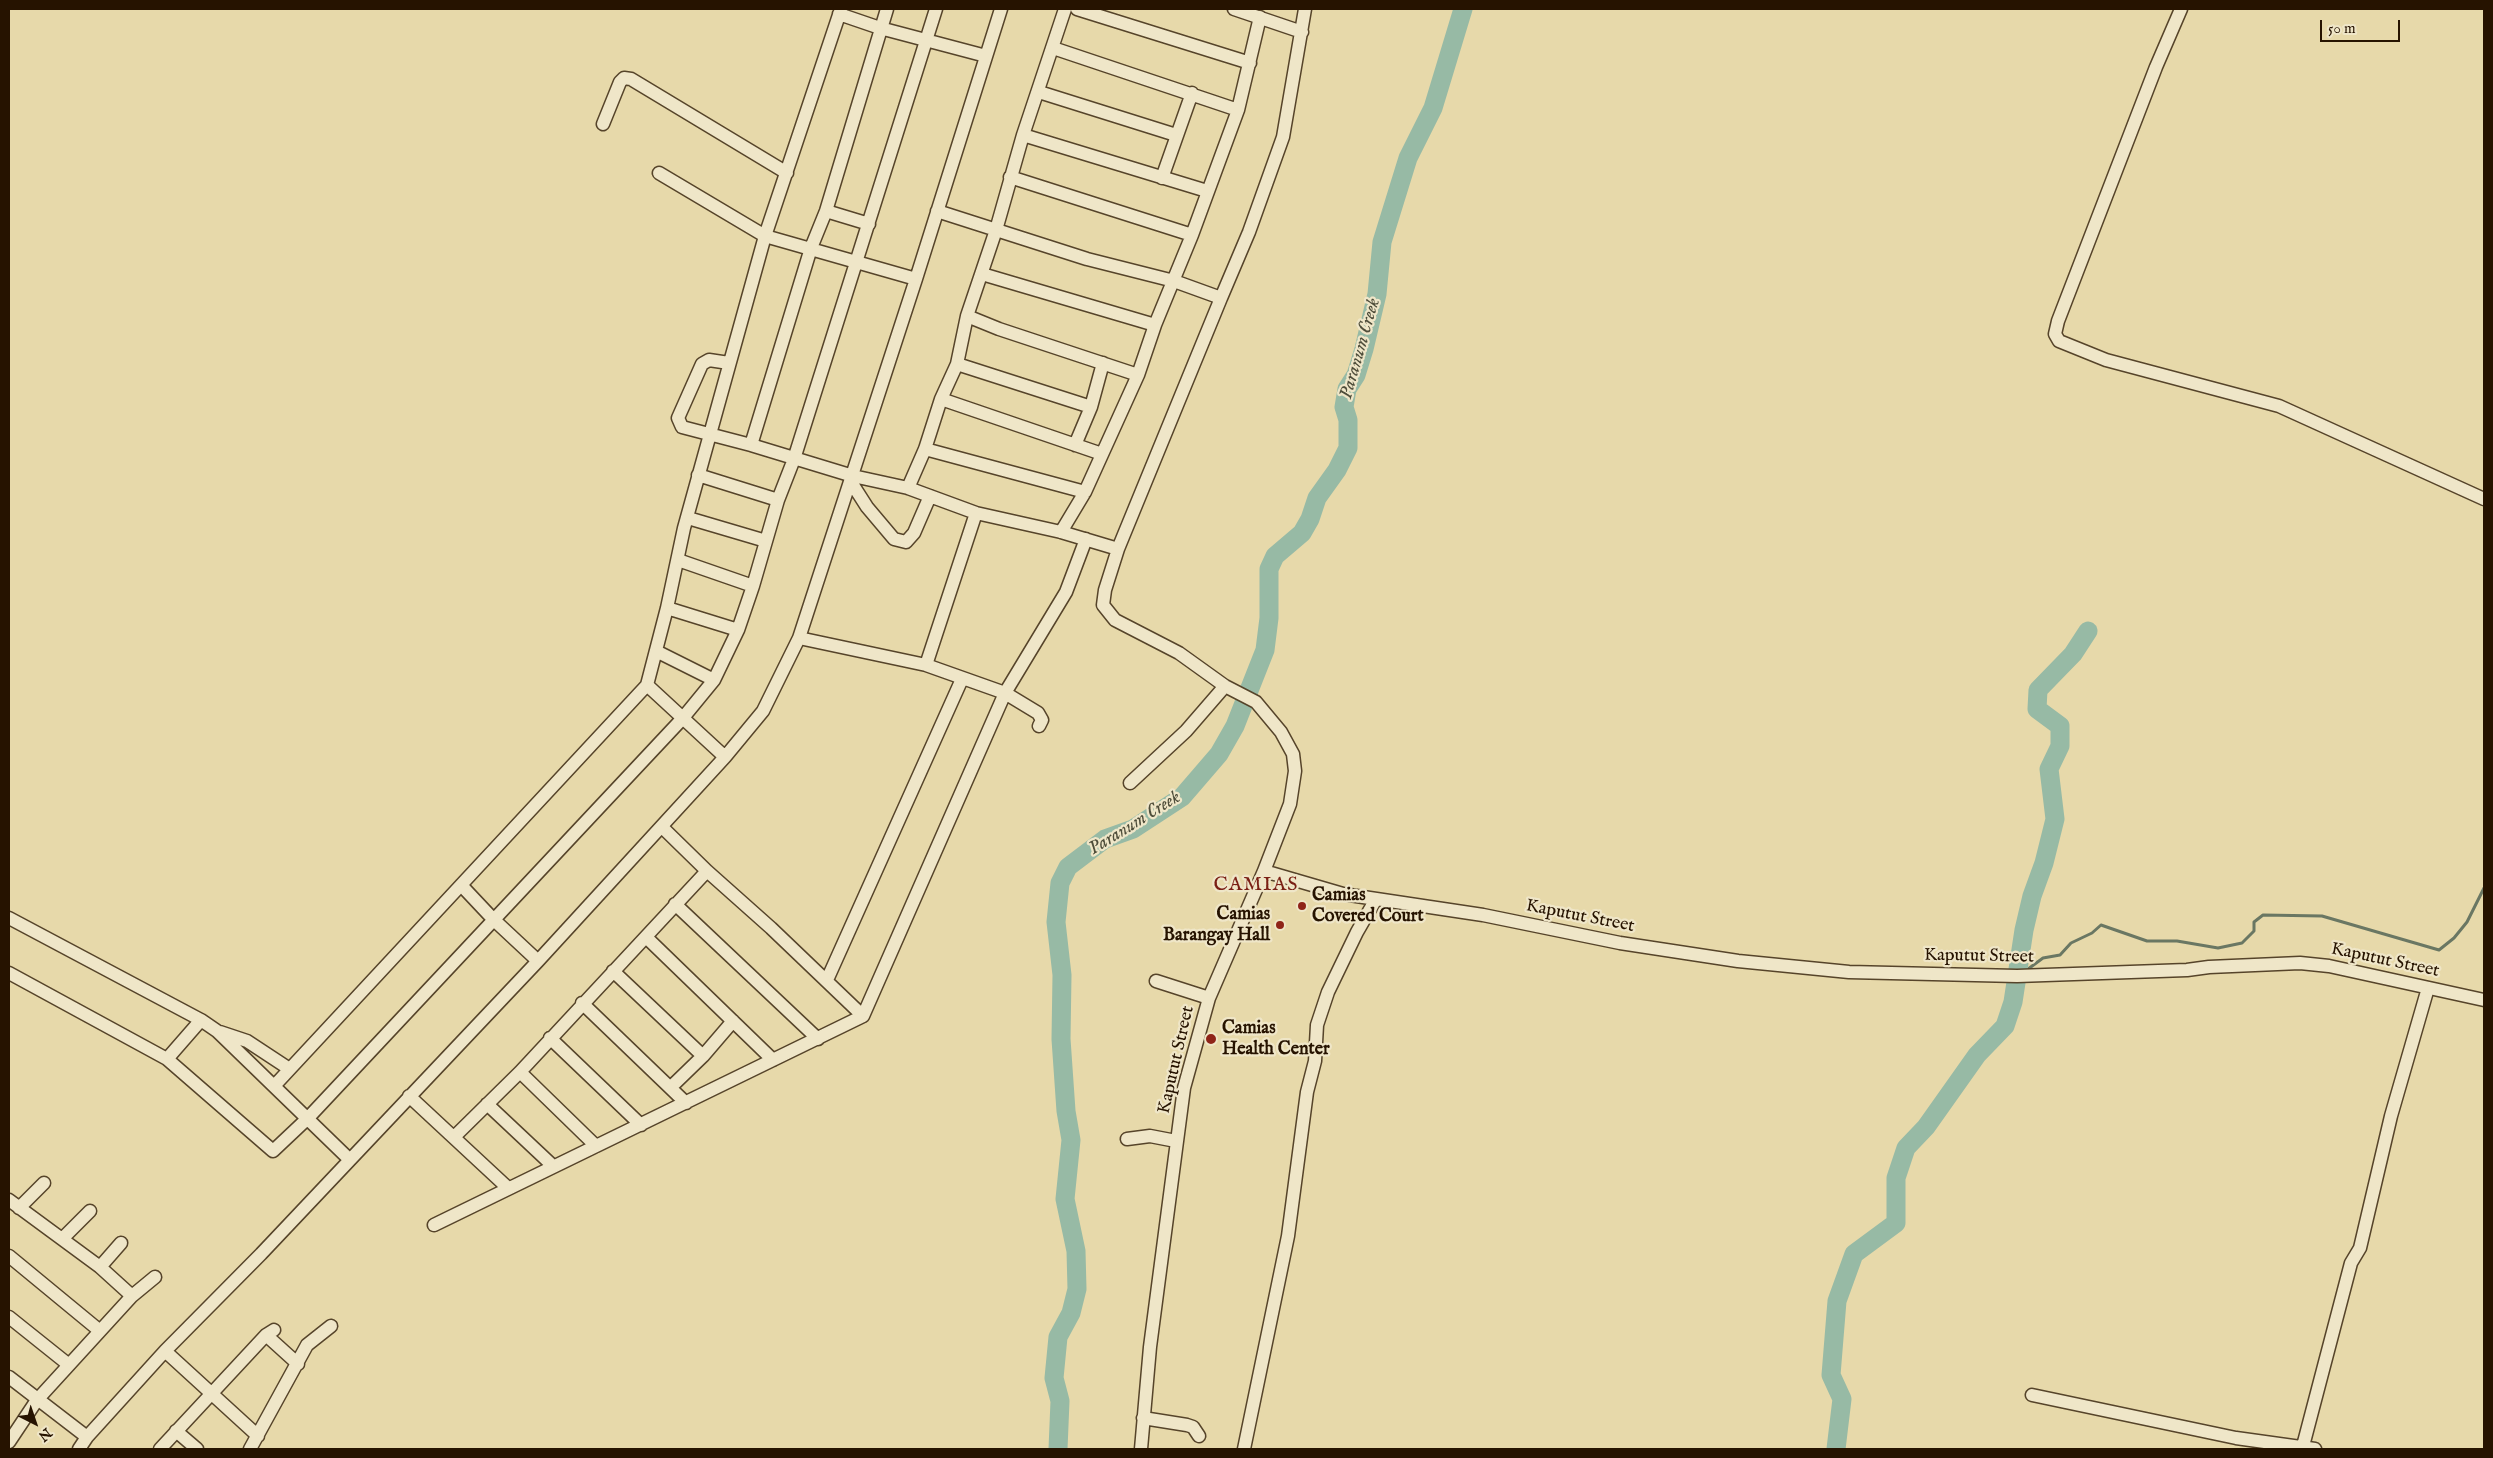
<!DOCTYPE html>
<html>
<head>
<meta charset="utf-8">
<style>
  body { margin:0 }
  #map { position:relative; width:2493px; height:1458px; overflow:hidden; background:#e7d9aa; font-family:"IM FELL English",serif }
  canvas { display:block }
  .frame { position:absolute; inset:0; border:10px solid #261300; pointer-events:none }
  .north { position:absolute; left:10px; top:1398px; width:50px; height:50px; -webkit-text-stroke:4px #efe6c8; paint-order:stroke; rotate:139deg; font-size:14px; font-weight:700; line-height:20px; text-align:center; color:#261300 }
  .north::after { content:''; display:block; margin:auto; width:18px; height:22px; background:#261300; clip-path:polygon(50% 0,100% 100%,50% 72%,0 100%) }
  .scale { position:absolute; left:2320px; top:20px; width:80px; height:22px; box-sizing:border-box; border:2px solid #261300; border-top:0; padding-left:6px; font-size:15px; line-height:18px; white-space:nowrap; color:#261300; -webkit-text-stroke:4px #efe6c8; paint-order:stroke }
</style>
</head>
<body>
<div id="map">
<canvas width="2493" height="1458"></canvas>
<div class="frame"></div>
<div class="north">N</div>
<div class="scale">50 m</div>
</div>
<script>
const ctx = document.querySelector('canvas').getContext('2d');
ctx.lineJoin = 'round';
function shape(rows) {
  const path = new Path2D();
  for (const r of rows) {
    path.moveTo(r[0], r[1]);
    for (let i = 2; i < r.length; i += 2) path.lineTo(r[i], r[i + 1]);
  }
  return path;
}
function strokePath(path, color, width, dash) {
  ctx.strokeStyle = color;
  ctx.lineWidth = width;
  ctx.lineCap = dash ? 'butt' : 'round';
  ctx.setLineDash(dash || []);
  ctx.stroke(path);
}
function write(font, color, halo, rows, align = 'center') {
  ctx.font = font + ' "IM FELL English",serif';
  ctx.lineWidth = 4.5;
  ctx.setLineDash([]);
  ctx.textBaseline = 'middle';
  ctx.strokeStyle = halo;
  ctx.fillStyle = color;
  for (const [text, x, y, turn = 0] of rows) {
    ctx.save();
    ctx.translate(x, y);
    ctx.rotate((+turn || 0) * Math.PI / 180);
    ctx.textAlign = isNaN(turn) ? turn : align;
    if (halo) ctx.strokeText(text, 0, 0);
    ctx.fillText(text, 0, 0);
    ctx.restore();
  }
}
const stream = shape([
  [2024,972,2043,958,2060,955,2071,943,2092,933,2101,925,2147,941,2177,941,2218,948,2242,943,2254,931,2254,922,2263,915,2322,916,2439,950,2454,938,2467,922,2484,888]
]);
const river = shape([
  [1058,1449,1060,1401,1054,1378,1058,1337,1071,1313,1077,1289,1076,1251,1065,1199,1071,1140,1066,1111,1061,1039,1062,975,1056,922,1060,883,1068,867,1105,839,1133,829,1182,797,1219,754,1235,726,1265,650,1269,618,1269,569,1275,556,1302,533,1310,519,1317,498,1337,470,1348,448,1348,420,1344,407,1347,389,1356,375,1364,349,1377,294,1382,242,1408,158,1433,108,1463,9],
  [1836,1449,1842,1399,1831,1375,1837,1301,1854,1254,1896,1223,1896,1178,1906,1148,1926,1127,1977,1055,2005,1026,2013,1002,2024,930,2032,896,2044,863,2055,819,2049,769,2060,746,2060,726,2037,709,2038,690,2073,654,2088,631]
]);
const minor = shape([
  [1077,9,1250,63],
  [1234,9,1302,32],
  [2181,9,2156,67,2058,321,2055,334,2059,341,2106,360,2279,406,2484,499],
  [839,14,880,28,986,56],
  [1053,48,1238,110],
  [1039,92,1176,135],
  [603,124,620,82,624,78,631,79,787,173],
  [1023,135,1207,191],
  [659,173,765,236,916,279],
  [1010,177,1192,235],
  [1162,178,1192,93],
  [826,211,869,224],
  [937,211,1087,259,1174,281,1221,298,1118,549,1105,590,1103,605,1115,620,1179,653,1225,686,1256,702,1281,732,1293,754,1295,771,1290,804,1264,871],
  [982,274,1155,325],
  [1221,298,1249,232,1283,137,1305,9],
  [967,316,999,329,1138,375],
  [729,363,709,360,702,364,678,418,682,427,751,445,853,476,908,488,976,513,1061,532,1118,549],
  [957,364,1091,407],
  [941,399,1102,454],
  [751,445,811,248,826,211,887,9],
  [1075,445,1091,407,1103,363],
  [925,449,1085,492],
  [698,475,778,500],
  [851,482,867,507,894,539,906,542,914,533,930,496],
  [908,488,925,449,941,399,957,364,967,316,996,230,1023,135,1065,9],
  [688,518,766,541],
  [1061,532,1085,492,1138,375,1155,325,1192,235,1238,110,1260,17],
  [678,560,753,586],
  [667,608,738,630],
  [799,638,926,665,1005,693,1038,713,1042,720,1039,726],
  [656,651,714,680],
  [926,665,976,513],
  [647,685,725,757],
  [1130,783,1186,731,1225,686],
  [662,827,707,871,771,928,863,1016],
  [461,885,493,919,538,961],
  [675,904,818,1039],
  [9,918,201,1020,217,1031,349,1159],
  [646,937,773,1060],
  [613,971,703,1056],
  [9,973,167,1059,273,1151,308,1118,682,719,714,680,738,630,753,586,778,500,794,459,936,9],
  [827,980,962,679],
  [1156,981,1209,998],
  [582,1003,686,1103],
  [220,1032,247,1041,288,1068],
  [550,1038,641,1125],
  [167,1059,201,1020],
  [520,1072,596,1146],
  [275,1085,647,685,667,608,684,528,765,236,841,9],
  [671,1087,703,1056,733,1021],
  [409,1096,508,1188],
  [487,1104,553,1166],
  [454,1137,520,1072,707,871],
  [1127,1139,1150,1136,1176,1141],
  [9,1200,100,1267,132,1296],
  [19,1208,44,1183],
  [434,1225,863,1016,1005,693,1066,592,1086,539],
  [63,1238,90,1211],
  [9,1256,100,1331],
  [100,1267,121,1243],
  [9,1317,69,1365],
  [266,1335,298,1364],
  [165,1351,258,1436],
  [9,1377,87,1437],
  [2032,1395,2236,1438,2315,1449],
  [1143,1418,1187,1425,1193,1427,1199,1436],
  [176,1431,197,1449],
  [9,1442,37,1400,132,1296,155,1277],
  [2303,1446,2351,1263,2360,1248,2391,1116,2428,988],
  [79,1449,87,1437,165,1351,261,1254,538,961,725,757,763,711,799,638,916,279,1001,9],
  [160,1449,266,1335,274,1330],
  [250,1449,307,1345,331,1326],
  [1141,1449,1150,1347,1184,1088,1209,998,1264,871,1343,894,1483,915,1620,943,1738,961,1849,972,2017,976,2187,970,2209,967,2300,963,2329,966,2484,1000],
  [1244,1449,1288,1236,1307,1092,1315,1061,1317,1025,1328,992,1357,932,1376,899]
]);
const markers = [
  [1302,906,5,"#8f2418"],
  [1280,925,5,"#8f2418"],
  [1211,1039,6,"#8f2418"]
];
const poiNames = [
  ["Camias",1312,896],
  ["Covered Court",1312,917],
  ["Camias",1270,915,"right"],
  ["Barangay Hall",1270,936,"right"],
  ["Camias",1222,1029],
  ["Health Center",1222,1050]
];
const streetNames = [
  ["Kaputut Street",1580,917,11],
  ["Kaputut Street",1979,957,1],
  ["Kaputut Street",2385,961,12],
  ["Kaputut Street",1177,1060,-77]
];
const waterNames = [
  ["Paranum Creek",1361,349,-74],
  ["Paranum Creek",1135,824,-32]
];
const quarterNames = [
  ["CAMIAS",1256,886]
];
strokePath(stream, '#6a7763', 3);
strokePath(river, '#97baa5', 19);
strokePath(minor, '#56442a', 15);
strokePath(minor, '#efe6c8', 12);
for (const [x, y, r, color] of markers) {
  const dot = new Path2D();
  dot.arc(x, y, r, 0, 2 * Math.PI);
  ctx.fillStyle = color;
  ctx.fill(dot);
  strokePath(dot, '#efe6c8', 2);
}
write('bold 18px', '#261300', '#efe6c8', poiNames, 'left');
write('18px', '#261300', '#efe6c8', streetNames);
write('italic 19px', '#4e4d3a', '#efe6c8', waterNames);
ctx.letterSpacing = '1px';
write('20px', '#7a1f14', '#efe6c8', quarterNames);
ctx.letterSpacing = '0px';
</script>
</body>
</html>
